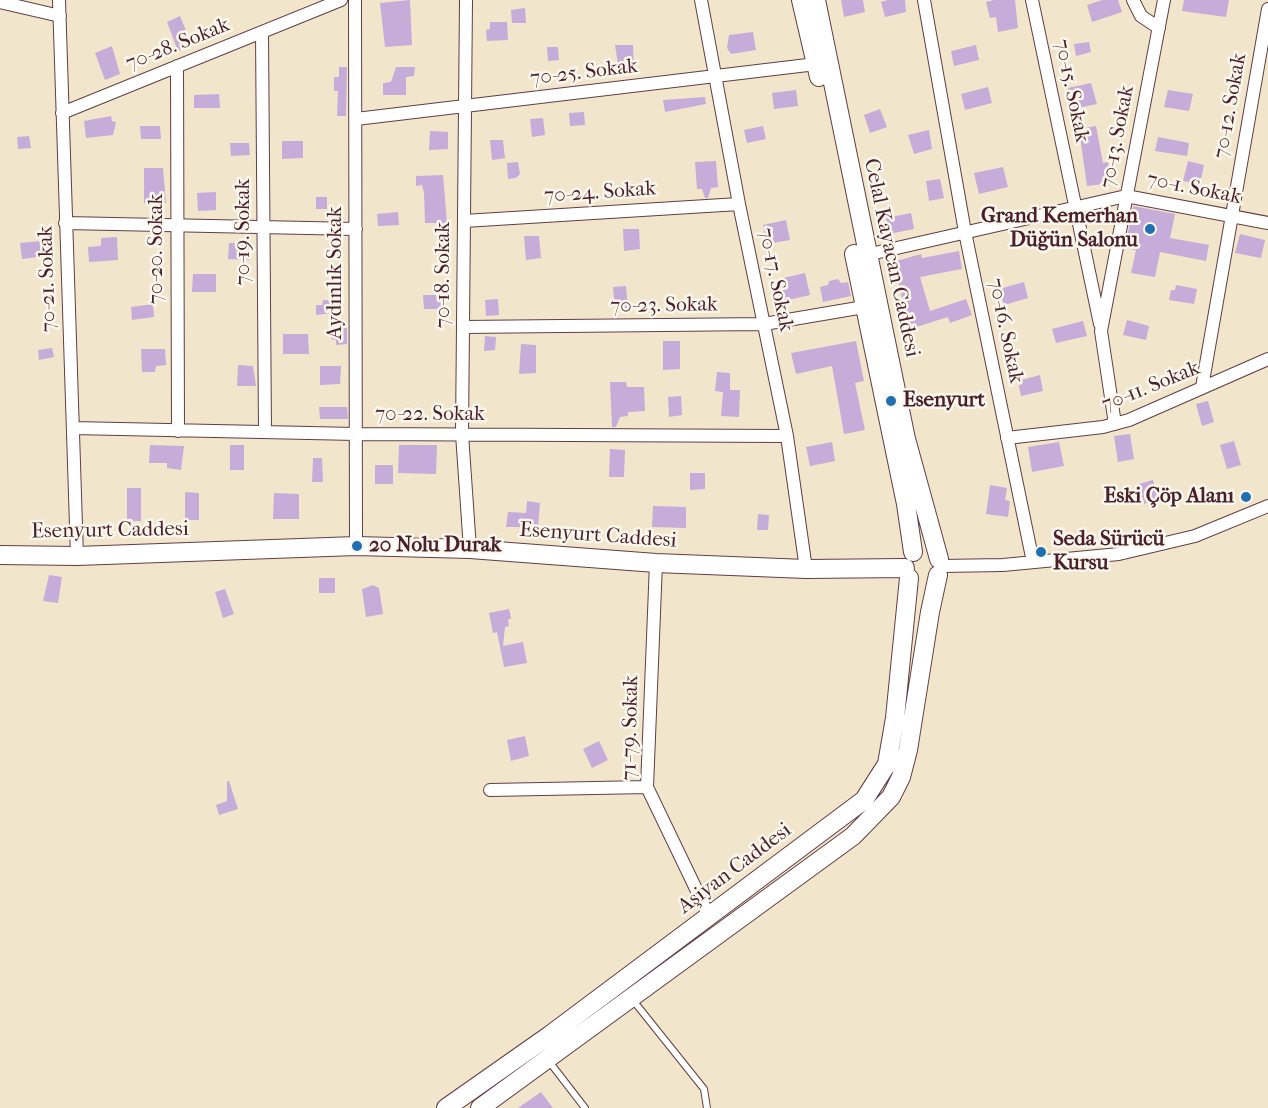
<!DOCTYPE html>
<html>
<head>
<meta charset="utf-8">
<style>
  body { margin:0 }
  canvas { display:block; background:#f1e6cb }
</style>
</head>
<body>
<canvas width="1268" height="1108"></canvas>
<script>
const ctx = document.querySelector('canvas').getContext('2d');
ctx.lineJoin = 'round';
function fillPath(path, color) {
  ctx.fillStyle = color;
  ctx.fill(path, 'evenodd');
}
function shape(rows) {
  const path = new Path2D();
  for (const r of rows) {
    path.moveTo(r[0], r[1]);
    for (let i = 2; i < r.length; i += 2) path.lineTo(r[i], r[i + 1]);
  }
  return path;
}
function strokePath(path, color, width, dash) {
  ctx.strokeStyle = color;
  ctx.lineWidth = width;
  ctx.lineCap = dash ? 'butt' : 'round';
  ctx.setLineDash(dash || []);
  ctx.stroke(path);
}
function write(font, color, halo, rows, align = 'center') {
  ctx.font = font + ' "IM FELL French Canon",serif';
  ctx.lineWidth = 5;
  ctx.setLineDash([]);
  ctx.textBaseline = 'middle';
  ctx.strokeStyle = halo;
  ctx.fillStyle = color;
  for (const [text, x, y, turn = 0] of rows) {
    ctx.save();
    ctx.translate(x, y);
    ctx.rotate((+turn || 0) * Math.PI / 180);
    ctx.textAlign = isNaN(turn) ? turn : align;
    if (halo) ctx.strokeText(text, 0, 0);
    ctx.fillText(text, 0, 0);
    ctx.restore();
  }
}
const building = shape([
  [410,0,412,45,385,47,380,3],
  [841,0,863,0,865,12,844,17],
  [888,0,905,0,906,12,885,17,881,2],
  [994,0,1015,0,1018,28,998,32,996,17,990,18,986,2],
  [1102,0,1118,0,1122,12,1092,22,1087,5],
  [1184,0,1229,0,1226,17,1182,11],
  [525,8,526,23,512,23,511,10],
  [180,16,192,45,178,51,167,22],
  [490,22,507,22,508,40,487,41,486,30,490,29],
  [753,32,756,50,731,54,727,48,729,35],
  [1089,42,1091,52,1076,56,1074,44],
  [615,45,633,45,634,71,619,71],
  [976,45,979,60,954,66,951,51],
  [112,46,120,74,105,80,95,53],
  [547,47,558,47,559,60,548,61],
  [339,67,347,67,346,116,337,116,338,91,334,91,334,77,339,77],
  [396,67,415,67,414,76,406,77,406,95,383,95,383,83,391,82],
  [1091,83,1097,104,1073,109,1068,88],
  [988,87,992,103,965,110,961,94],
  [796,90,798,106,774,109,772,93],
  [1168,90,1193,94,1189,111,1164,107],
  [219,94,220,108,194,108,194,95],
  [705,97,706,104,665,112,663,100],
  [880,109,887,127,870,133,864,115],
  [584,112,585,125,570,126,569,113],
  [111,116,112,121,116,122,113,135,86,138,84,121],
  [543,118,545,135,532,137,530,119],
  [140,126,160,126,161,139,141,139],
  [763,126,766,139,747,143,744,130],
  [1096,126,1103,163,1108,162,1111,183,1087,186,1079,129],
  [929,130,932,149,914,154,908,135],
  [430,131,448,132,448,149,429,150],
  [29,136,31,148,18,149,17,137],
  [1158,137,1189,143,1187,156,1155,151],
  [490,140,503,140,505,158,492,160],
  [282,141,303,141,303,158,282,159],
  [230,143,249,143,250,155,231,156],
  [716,161,718,187,711,188,708,198,705,198,702,189,697,189,695,162],
  [1188,161,1204,165,1200,184,1183,181],
  [518,162,520,174,516,178,508,179,507,163],
  [1003,167,1008,187,979,194,974,173],
  [144,168,163,168,166,203,144,203],
  [443,175,447,223,425,223,424,193,422,185,416,186,416,176],
  [940,179,944,198,929,201,926,181],
  [216,192,216,210,198,211,197,193],
  [316,197,327,197,327,209,316,209],
  [1133,206,1175,214,1170,238,1209,245,1206,261,1160,252,1155,277,1131,273,1136,250,1125,248],
  [398,212,399,225,378,226,377,214],
  [911,213,914,229,889,234,886,218],
  [786,220,790,240,767,244,763,225],
  [623,229,639,229,640,249,624,251],
  [1240,234,1265,240,1261,258,1235,253],
  [524,236,539,236,541,258,526,260],
  [117,237,118,260,89,262,88,247,101,246,101,238],
  [50,240,53,255,22,259,20,243],
  [229,243,251,243,250,260,228,259],
  [959,251,962,269,920,277,930,311,966,299,972,315,950,323,948,317,910,329,893,262,921,254,922,258],
  [805,273,810,295,784,301,779,279],
  [193,274,216,274,216,292,192,292],
  [838,279,841,283,848,282,851,296,823,302,820,287,828,285,829,281],
  [1024,282,1028,298,1004,305,999,289],
  [1176,285,1197,289,1194,304,1169,300,1171,290,1175,290],
  [626,286,628,309,615,310,613,287],
  [423,295,445,295,447,309,424,309],
  [498,299,499,315,486,316,485,300],
  [323,300,341,301,341,312,316,315,316,305,322,305],
  [153,304,154,317,132,320,131,307],
  [1127,320,1149,326,1146,340,1123,335],
  [1083,321,1087,336,1056,343,1052,329],
  [332,328,347,328,347,344,336,345,336,340,331,339],
  [283,334,308,334,309,354,283,354],
  [485,336,496,337,495,350,484,351],
  [663,341,680,341,680,369,663,370],
  [856,341,864,381,855,383,865,430,844,434,832,366,796,374,791,353],
  [521,344,536,345,536,373,519,374],
  [52,348,54,357,39,360,38,350],
  [141,349,165,349,166,365,156,366,155,372,142,372],
  [238,365,253,366,256,386,237,386],
  [320,366,341,366,340,384,320,385],
  [717,372,730,373,730,390,740,390,739,417,721,416,723,392,715,391],
  [1040,375,1043,391,1021,396,1018,381],
  [610,382,626,382,627,387,644,387,645,411,628,412,628,416,620,417,616,427,612,427],
  [681,396,682,415,669,417,668,397],
  [1208,401,1214,422,1202,426,1196,404],
  [319,407,347,407,348,419,320,419],
  [1130,434,1134,459,1118,462,1114,436],
  [1234,441,1241,465,1227,469,1220,445],
  [832,442,835,461,810,466,806,447],
  [1059,442,1064,466,1032,472,1028,447],
  [150,445,184,446,181,470,167,468,167,463,149,463],
  [230,445,244,445,244,470,230,470],
  [399,445,437,445,436,474,398,473],
  [610,449,625,450,624,477,609,477],
  [313,458,322,458,323,482,312,482],
  [375,465,393,465,393,484,375,484],
  [690,473,705,473,705,489,690,490],
  [1153,480,1159,499,1144,504,1139,484],
  [990,485,1007,488,1005,500,1010,501,1008,517,986,514],
  [127,488,141,488,141,521,127,521],
  [185,492,199,493,199,520,185,520],
  [274,493,299,494,299,519,273,519],
  [527,501,540,503,538,527,506,527,508,512,526,513],
  [653,506,686,507,686,528,652,527],
  [758,514,769,515,768,530,757,530],
  [49,575,62,577,58,603,43,601],
  [319,578,335,578,335,593,319,593],
  [373,585,379,588,383,614,366,617,362,589],
  [225,589,234,614,223,618,215,592],
  [509,609,511,618,508,620,509,626,505,627,503,646,523,642,527,663,504,667,497,632,493,633,489,613],
  [525,736,529,756,511,761,507,740],
  [599,741,608,760,592,768,583,749],
  [227,781,229,781,238,809,219,815,216,805,227,801],
  [541,1092,553,1108,518,1108]
]);
const lane = shape([
  [632,999,704,1089,707,1108],
  [548,1060,585,1108]
]);
const street = shape([
  [59,0,77,556],
  [355,0,356,546],
  [466,0,462,434,470,549],
  [701,0,739,204,787,436,806,569],
  [924,0,965,232,1033,562],
  [1032,0,1100,324],
  [1133,0,1141,16,1159,28],
  [0,2,60,16],
  [262,32,265,431],
  [177,66,178,431],
  [62,113,341,0],
  [356,119,816,64],
  [464,221,739,204],
  [65,223,356,229],
  [866,255,1126,196,1268,223],
  [463,327,764,324,864,307],
  [1202,387,1268,9],
  [1115,424,1101,331,1164,0],
  [73,428,356,434,787,436],
  [1007,438,1103,427,1129,420,1268,359],
  [656,563,647,787,709,916],
  [941,566,1003,565,1119,554,1195,536,1268,506],
  [490,790,647,787]
]);
const secondary = shape([
  [801,0,819,77],
  [816,0,906,439,939,559],
  [854,254,906,504,913,552],
  [0,555,77,556,356,546,470,549,656,563,806,569,905,568],
  [446,1108,550,1035,864,800,887,764,895,718,909,578],
  [480,1108,853,836,891,797,901,777,908,750,930,612,938,575]
]);
const markers = [
  [1150,229,6,"#1f6fb2"],
  [891,401,6,"#1f6fb2"],
  [1246,497,6,"#1f6fb2"],
  [357,546,6,"#1f6fb2"],
  [1041,552,6,"#1f6fb2"]
];
const streetNames = [
  ["70-28. Sokak",178,45,-22],
  ["70-25. Sokak",584,73,-7],
  ["70-15. Sokak",1071,91,78],
  ["70-12. Sokak",1231,106,-80],
  ["70-13. Sokak",1118,137,-79],
  ["70-1. Sokak",1194,189,11],
  ["70-24. Sokak",600,193,-4],
  ["70-19. Sokak",244,232,-90],
  ["70-20. Sokak",157,249,-90],
  ["Celal Kayacan Caddesi",891,258,78],
  ["Aydınlık Sokak",336,273,-90],
  ["70-18. Sokak",444,275,-90],
  ["70-21. Sokak",48,279,-92],
  ["70-17. Sokak",775,280,78],
  ["70-23. Sokak",664,306,-1],
  ["70-16. Sokak",1005,331,78],
  ["70-11. Sokak",1151,387,-22],
  ["70-22. Sokak",430,415],
  ["Esenyurt Caddesi",110,531,-1],
  ["Esenyurt Caddesi",598,536,4],
  ["71-79. Sokak",631,728,-89],
  ["Aşiyan Caddesi",735,869,-37]
];
const poiNames = [
  ["Grand Kemerhan",1138,217,"right"],
  ["Düğün Salonu",1138,241,"right"],
  ["Esenyurt",903,401],
  ["Eski Çöp Alanı",1234,497,"right"],
  ["Seda Sürücü",1053,540],
  ["Kursu",1053,564],
  ["20 Nolu Durak",369,546]
];
fillPath(building, '#c6acd9');
strokePath(lane, '#633d43', 8);
strokePath(street, '#633d43', 14);
strokePath(secondary, '#633d43', 20);
strokePath(lane, '#fff', 6);
strokePath(street, '#fff', 12);
strokePath(secondary, '#fff', 18);
for (const [x, y, r, color] of markers) {
  const dot = new Path2D();
  dot.arc(x, y, r, 0, 2 * Math.PI);
  ctx.fillStyle = color;
  ctx.fill(dot);
  strokePath(dot, '#fbf7ec', 2);
}
write('21px', '#4a1f2b', '#fbf7ec', streetNames);
write('bold 21px', '#4a1f2b', '#fbf7ec', poiNames, 'left');
</script>
</body>
</html>
